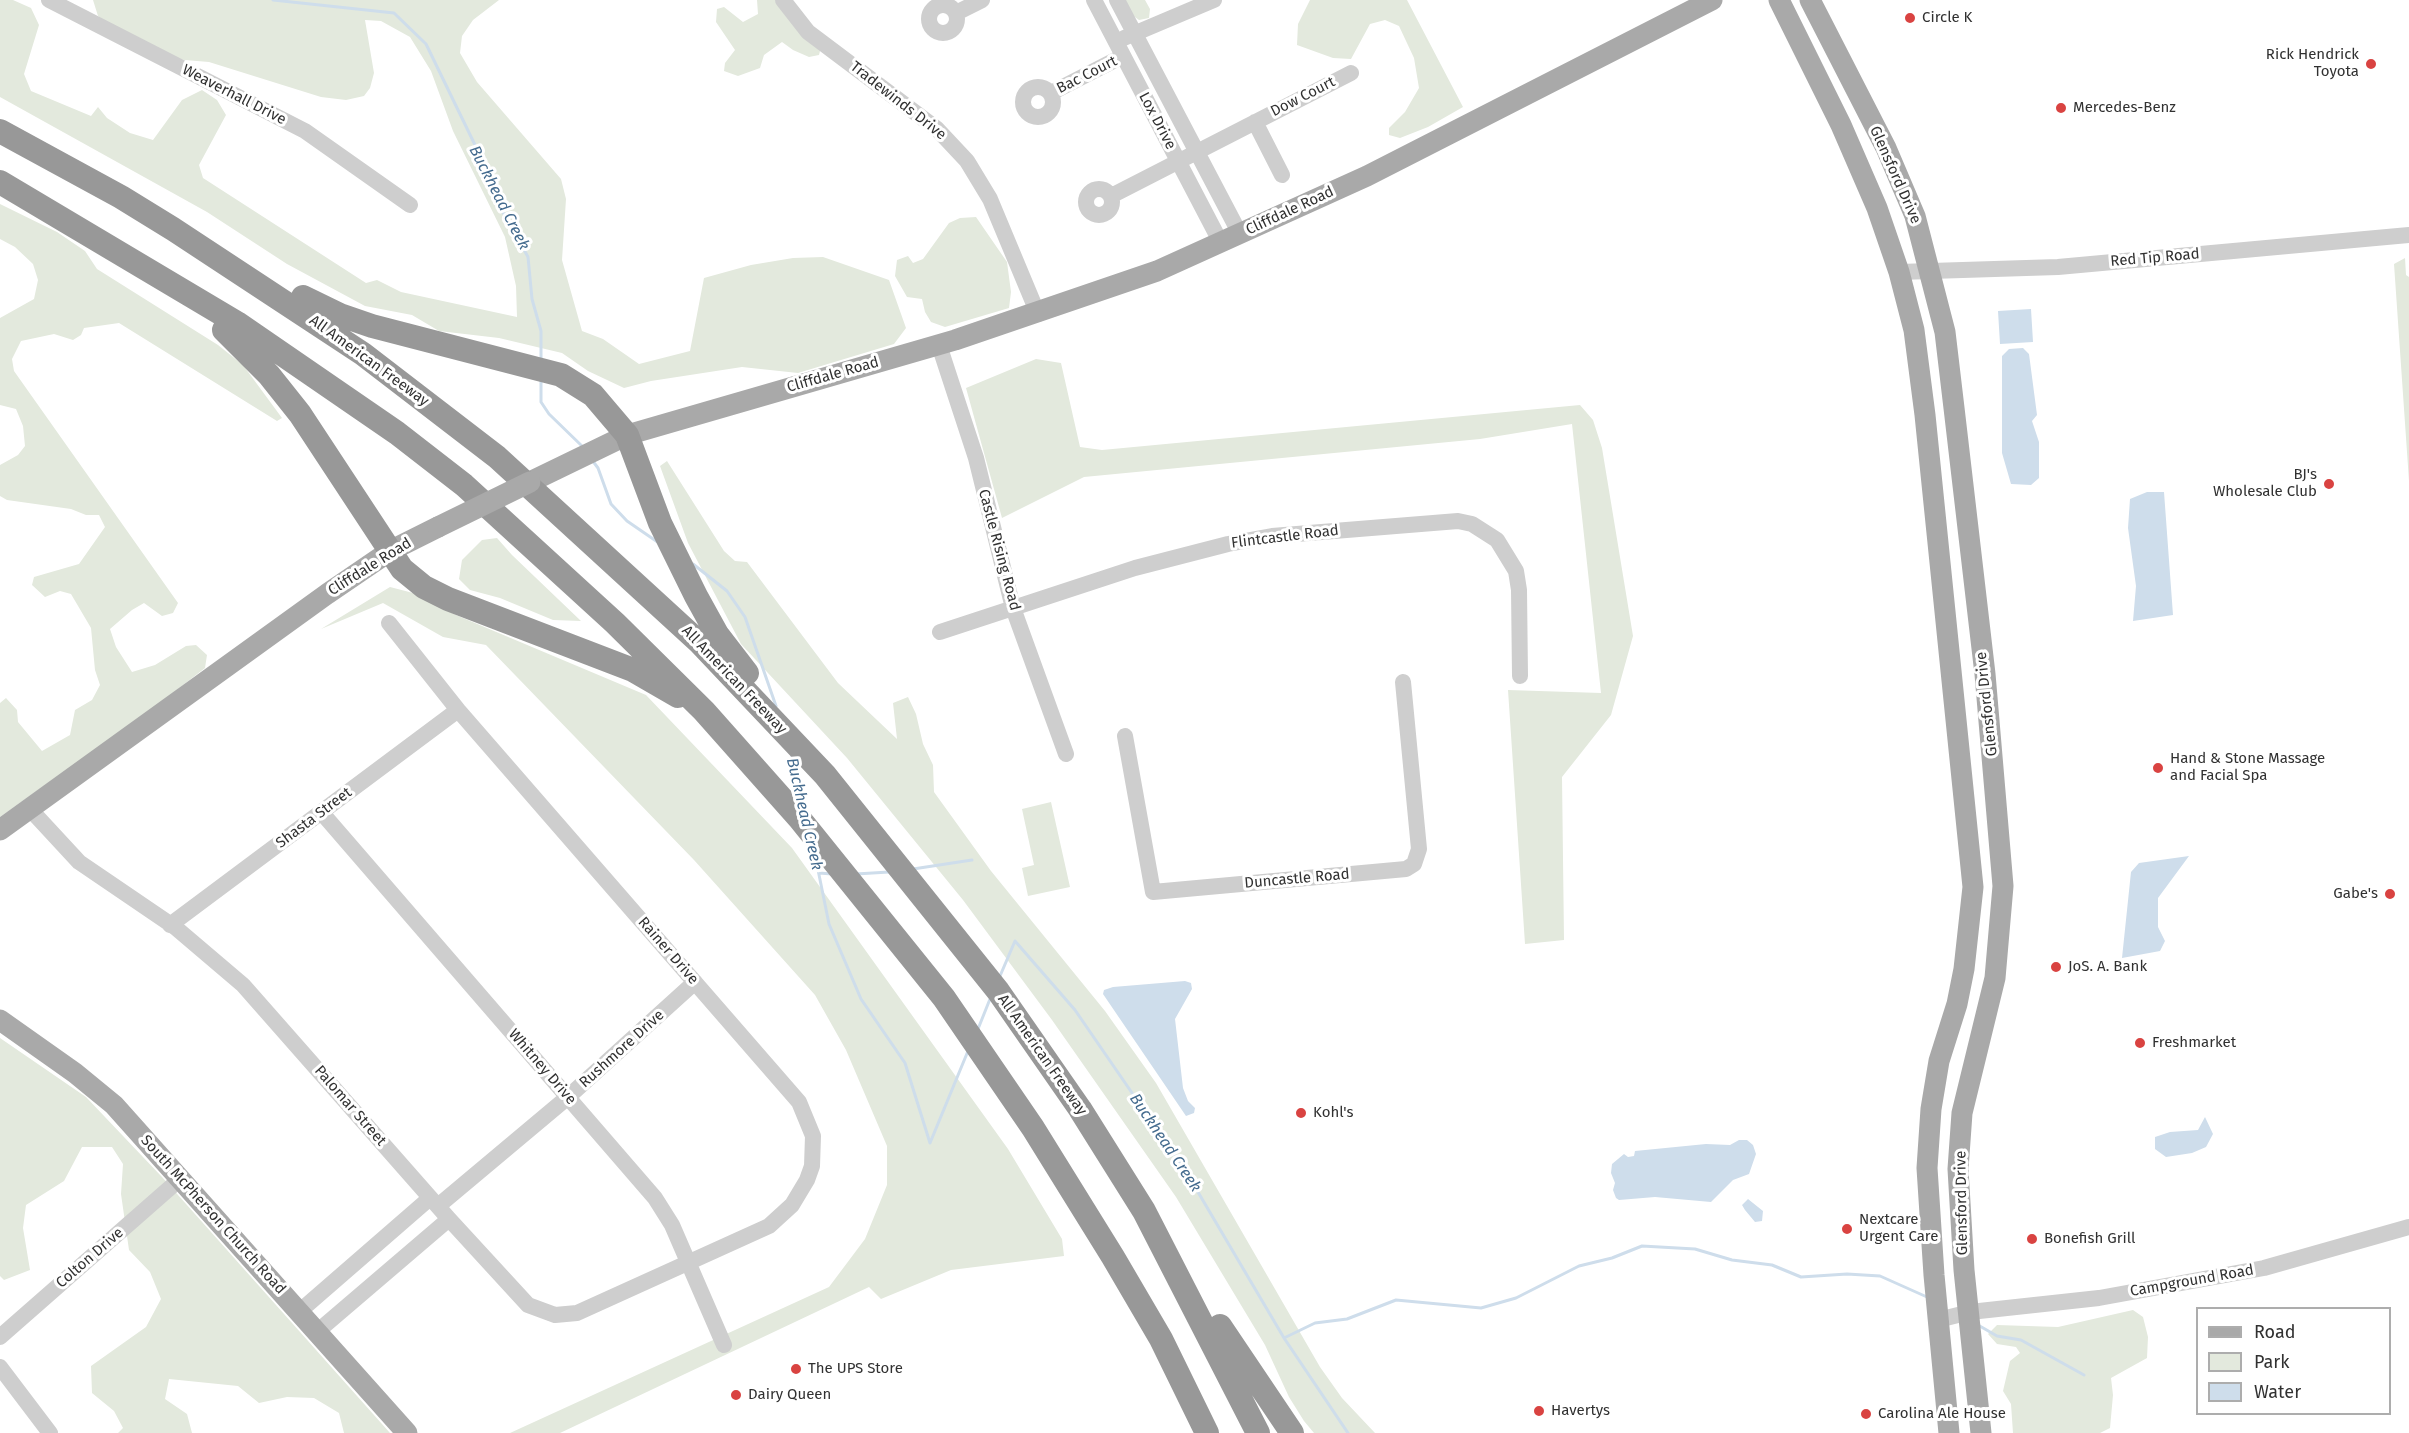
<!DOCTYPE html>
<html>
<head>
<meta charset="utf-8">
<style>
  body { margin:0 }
  #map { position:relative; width:2409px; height:1433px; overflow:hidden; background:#fff; font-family:"Fira Sans",sans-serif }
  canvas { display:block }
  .legend { position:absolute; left:2196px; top:1307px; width:195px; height:108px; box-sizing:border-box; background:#fff; border:2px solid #adadad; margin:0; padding:8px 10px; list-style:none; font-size:18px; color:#313131 }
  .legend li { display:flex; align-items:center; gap:12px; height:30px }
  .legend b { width:30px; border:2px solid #adadad }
</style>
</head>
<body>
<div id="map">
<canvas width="2409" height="1433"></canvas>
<ul class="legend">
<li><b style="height:8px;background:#a9a9a9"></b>Road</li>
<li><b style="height:16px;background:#e3e9dd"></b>Park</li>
<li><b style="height:16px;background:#ceddeb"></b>Water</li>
</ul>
</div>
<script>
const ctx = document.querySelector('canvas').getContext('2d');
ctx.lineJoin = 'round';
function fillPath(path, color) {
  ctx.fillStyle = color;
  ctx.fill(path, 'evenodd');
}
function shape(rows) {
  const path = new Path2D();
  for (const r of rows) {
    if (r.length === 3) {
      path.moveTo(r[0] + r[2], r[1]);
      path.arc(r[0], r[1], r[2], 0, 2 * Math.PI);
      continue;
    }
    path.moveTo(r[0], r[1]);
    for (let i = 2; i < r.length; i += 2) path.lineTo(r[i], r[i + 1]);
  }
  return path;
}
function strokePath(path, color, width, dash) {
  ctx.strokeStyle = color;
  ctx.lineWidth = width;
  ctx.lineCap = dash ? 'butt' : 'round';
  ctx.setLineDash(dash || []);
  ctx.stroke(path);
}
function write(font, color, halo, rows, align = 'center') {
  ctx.font = font + ' "Fira Sans",sans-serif';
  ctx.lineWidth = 6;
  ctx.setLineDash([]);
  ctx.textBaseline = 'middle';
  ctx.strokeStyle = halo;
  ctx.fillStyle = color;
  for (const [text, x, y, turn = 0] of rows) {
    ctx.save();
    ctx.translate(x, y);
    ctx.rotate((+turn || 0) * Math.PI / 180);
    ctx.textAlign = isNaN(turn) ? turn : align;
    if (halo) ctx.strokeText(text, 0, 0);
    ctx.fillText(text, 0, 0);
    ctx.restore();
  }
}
const green = shape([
  [0,0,13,0,31,8,39,25,24,74,31,91,91,116,98,107,107,118,130,133,153,140,182,100,202,90,217,100,226,115,199,165,203,178,366,283,377,280,401,292,517,317,516,286,505,237,453,131,431,71,410,37,381,21,365,20,374,73,370,88,364,96,346,100,321,97,209,62,149,57,98,16,93,0,499,0,473,20,462,36,460,53,477,82,561,179,566,199,562,260,582,331,603,339,639,364,690,351,704,278,751,265,793,258,823,257,889,280,906,328,894,344,798,373,742,367,651,381,624,388,588,371,562,353,499,338,439,331,412,315,365,306,287,264,207,212,0,97],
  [757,0,775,0,821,47,819,55,809,57,793,50,782,42,764,55,760,68,738,76,724,71,725,63,735,50,716,22,717,9,724,7,743,22,758,14],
  [1122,0,1145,0,1150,9,1149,18,1139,20,1128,12],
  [1310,0,1407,0,1463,107,1428,127,1400,138,1389,135,1389,128,1405,112,1419,88,1414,58,1399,26,1385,20,1370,24,1351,59,1333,58,1297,45,1298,24],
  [0,204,57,232,85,251,97,269,218,345,243,365,282,418,277,421,119,323,84,328,81,335,73,340,54,334,21,341,12,359,14,371,178,603,173,613,162,616,144,603,132,610,110,629,116,647,132,672,155,665,186,646,196,645,207,655,205,668,151,710,0,817,0,703,6,698,17,710,18,722,42,751,70,735,75,710,92,700,100,685,95,670,91,628,71,594,60,591,45,597,32,585,34,577,79,564,105,527,99,515,86,515,71,509,7,500,0,496,0,465,18,455,25,446,23,426,16,409,0,405,0,318,34,299,38,280,33,264,15,247,0,239],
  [976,217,1007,262,1011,292,1009,308,945,327,931,322,925,312,922,299,907,297,895,276,897,260,908,256,913,263,923,259,949,223,960,218],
  [2405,258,2406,275,2409,277,2409,481,2394,264],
  [1036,359,1061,363,1080,447,1102,450,1580,405,1593,420,1602,448,1633,636,1611,715,1562,777,1564,940,1525,944,1508,690,1601,693,1572,424,1480,439,1084,477,1002,518,966,388],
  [667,461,724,551,735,561,747,562,838,683,897,739,893,703,908,697,916,714,923,744,933,765,934,792,991,871,1105,1011,1156,1083,1320,1367,1342,1398,1375,1433,1314,1433,1304,1421,1289,1397,1265,1345,1176,1197,1052,1020,963,900,847,758,741,644,688,543,660,466],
  [497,538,512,555,581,621,553,620,500,598,470,590,459,579,462,560,482,540],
  [390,587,413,593,456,615,646,695,792,848,1008,1149,1062,1239,1064,1256,951,1270,881,1299,869,1287,560,1433,510,1433,829,1287,865,1239,887,1185,887,1146,846,1050,815,995,694,860,486,645,443,637,383,603,321,629],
  [1051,802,1070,887,1028,896,1022,868,1034,865,1022,809],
  [0,1038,86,1097,162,1177,390,1433,344,1433,339,1413,314,1398,287,1397,259,1403,238,1386,169,1379,165,1399,187,1414,192,1433,118,1433,123,1428,114,1411,92,1393,91,1366,146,1327,161,1299,150,1272,129,1250,121,1194,123,1164,112,1147,82,1147,64,1181,26,1205,23,1228,30,1270,4,1280,0,1276],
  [2133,1310,2143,1317,2148,1337,2147,1358,2111,1378,2113,1395,2110,1428,2100,1433,2013,1433,2011,1404,2003,1391,2010,1361,2020,1353,2016,1347,1997,1344,1988,1334,1997,1325,2058,1327]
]);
const water = shape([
  [2031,309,2033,342,2000,344,1998,311],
  [2023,348,2029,354,2037,415,2032,421,2039,442,2039,478,2031,485,2011,484,2002,453,2002,356,2009,349],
  [2147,492,2164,492,2173,615,2133,621,2136,586,2128,528,2130,499],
  [2189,856,2158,898,2158,927,2165,941,2160,951,2122,958,2131,872,2139,863],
  [1185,981,1191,983,1192,989,1175,1019,1183,1088,1188,1101,1195,1108,1194,1113,1186,1116,1103,994,1104,990,1113,987],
  [2205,1117,2213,1134,2206,1147,2192,1153,2166,1157,2155,1149,2155,1137,2170,1132,2198,1130],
  [1739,1140,1747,1140,1753,1145,1756,1154,1749,1174,1733,1180,1711,1202,1655,1197,1619,1200,1616,1198,1613,1190,1615,1183,1611,1173,1612,1164,1624,1154,1628,1157,1634,1156,1635,1151,1706,1144,1730,1145],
  [1748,1199,1763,1211,1762,1221,1755,1222,1745,1210,1742,1205]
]);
const stream = shape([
  [273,0,394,13,426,44,476,147,499,205,528,257,532,299,541,331,541,359],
  [541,381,541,402,549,414,583,447],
  [592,460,598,468,611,504,627,521,659,543],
  [693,564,727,591,745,617,776,706],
  [792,756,807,810],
  [815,855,829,924,861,999,905,1063,930,1143,968,1051],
  [913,869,972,860],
  [819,873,832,874],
  [856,874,889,872],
  [1000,976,1015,941,1075,1010,1185,1170,1284,1338,1348,1433],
  [978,1029,990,999],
  [1978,1325,1997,1336,2021,1340,2084,1375],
  [1284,1338,1315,1323,1347,1319,1396,1300,1481,1308,1516,1298,1579,1266,1612,1258,1642,1246,1695,1249,1732,1260,1772,1265,1801,1277,1847,1274,1880,1276,1927,1297]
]);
const minor = shape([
  [49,0,305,131,410,205],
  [783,0,808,32,937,129,967,161,990,199,1038,314],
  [1094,0,1221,243],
  [1117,0,1240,234],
  [943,19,14],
  [956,13,982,0],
  [1124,38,1214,0],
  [1038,102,15],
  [1051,93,1123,56],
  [1255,122,1282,175],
  [1099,202,13],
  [1111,196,1351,73],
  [1899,272,2058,267,2409,235],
  [939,345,976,458,1013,608,1066,754],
  [940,632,1135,568,1228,544,1272,536,1458,521,1472,524,1497,540,1516,571,1519,590,1520,676],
  [1125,736,1153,892,1406,869,1414,864,1419,849,1403,682],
  [29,808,79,862,176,928,243,985,449,1219,528,1305,555,1315,577,1313,769,1226,792,1205,807,1180,812,1166,813,1136,799,1102,458,710,389,623],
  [322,813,655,1198,672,1225,724,1345],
  [170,925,458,710],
  [438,1206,568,1097,695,982],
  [300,1311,430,1198],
  [1938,1320,1970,1312,2099,1298,2264,1268,2409,1227],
  [318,1331,449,1219],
  [0,1337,180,1179],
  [0,1367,50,1433]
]);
const major = shape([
  [1779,0,1841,125,1877,208,1899,272,1914,330,1925,415,1973,887,1964,969,1957,1004,1939,1061,1931,1109,1927,1168,1934,1275,1949,1433],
  [1810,0,1886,148,1915,216,1945,332,1954,408,1985,674,2003,886,1995,978,1962,1113,1958,1169,1964,1270,1981,1433],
  [530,482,627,435,955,340,1157,271,1367,176,1712,0],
  [0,830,327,594,390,551,438,527],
  [0,1020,75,1073,114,1105,407,1433]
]);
const highway = shape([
  [0,131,121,197,173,229,363,354,497,457,700,643,825,775,998,991,1080,1109,1144,1211,1258,1433],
  [0,182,237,323,397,433,464,485,615,623,704,711,799,818,944,998,1033,1128,1113,1257,1161,1339,1207,1433],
  [303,297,340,315,372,326,561,375,593,395,627,435,660,523,696,596,717,634,747,673],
  [224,330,269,375,300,414,402,569,424,587,448,599,633,670,678,696],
  [1220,1326,1292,1433]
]);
const majorBridge = shape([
  [438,527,530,482]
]);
const markers = [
  [1910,18,6,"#d94341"],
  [2371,64,6,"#d94341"],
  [2061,108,6,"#d94341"],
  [2329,484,6,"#d94341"],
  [2158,768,6,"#d94341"],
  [2390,894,6,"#d94341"],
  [2056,967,6,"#d94341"],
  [2140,1043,6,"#d94341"],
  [1301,1113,6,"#d94341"],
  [1847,1229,6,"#d94341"],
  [2032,1239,6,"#d94341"],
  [796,1369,6,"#d94341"],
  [736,1395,6,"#d94341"],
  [1539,1411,6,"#d94341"],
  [1866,1414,6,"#d94341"]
];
const poiNames = [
  ["Circle K",1922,18],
  ["Rick Hendrick",2359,55,"right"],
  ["Toyota",2359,72,"right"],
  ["Mercedes-Benz",2073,108],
  ["BJ's",2317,475,"right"],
  ["Wholesale Club",2317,492,"right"],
  ["Hand & Stone Massage",2170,759],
  ["and Facial Spa",2170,776],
  ["Gabe's",2378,894,"right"],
  ["JoS. A. Bank",2068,967],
  ["Freshmarket",2152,1043],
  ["Kohl's",1313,1113],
  ["Nextcare",1859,1220],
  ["Urgent Care",1859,1237],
  ["Bonefish Grill",2044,1239],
  ["The UPS Store",808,1369],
  ["Dairy Queen",748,1395],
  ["Havertys",1551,1411],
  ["Carolina Ale House",1878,1414]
];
const streetNames = [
  ["Bac Court",1087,75,-27],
  ["Weaverhall Drive",234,95,27],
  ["Dow Court",1303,97,-27],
  ["Tradewinds Drive",898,101,38],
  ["Lox Drive",1157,121,62],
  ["Glensford Drive",1895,175,66],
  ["Cliffdale Road",1290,211,-25],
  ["Red Tip Road",2155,258,-5],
  ["All American Freeway",369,361,36],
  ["Cliffdale Road",833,375,-16],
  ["Flintcastle Road",1285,537,-7],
  ["Castle Rising Road",999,550,75],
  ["Cliffdale Road",370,567,-32],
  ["All American Freeway",734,680,46],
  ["Glensford Drive",1987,704,-96],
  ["Shasta Street",314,818,-37],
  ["Duncastle Road",1297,879,-5],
  ["Rainer Drive",668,951,49],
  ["Rushmore Drive",622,1049,-42],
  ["All American Freeway",1042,1055,55],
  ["Whitney Drive",542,1067,49],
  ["Palomar Street",350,1106,49],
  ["Glensford Drive",1962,1203,-91],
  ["South McPherson Church Road",213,1215,48],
  ["Colton Drive",90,1258,-41],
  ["Campground Road",2192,1281,-10]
];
const waterNames = [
  ["Buckhead Creek",499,198,63],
  ["Buckhead Creek",804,814,77],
  ["Buckhead Creek",1165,1143,56]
];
fillPath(green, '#e3e9dd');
fillPath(water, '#ceddeb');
strokePath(stream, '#ceddeb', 3);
strokePath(minor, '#cecece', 16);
strokePath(major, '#a9a9a9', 21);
strokePath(highway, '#989898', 24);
strokePath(majorBridge, '#a9a9a9', 21);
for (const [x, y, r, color] of markers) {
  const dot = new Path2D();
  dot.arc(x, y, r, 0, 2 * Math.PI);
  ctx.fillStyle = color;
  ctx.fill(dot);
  strokePath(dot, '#fff', 2);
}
write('15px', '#313131', '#fff', poiNames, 'left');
write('15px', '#313131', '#fff', streetNames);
write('italic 16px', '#446b8e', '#fff', waterNames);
</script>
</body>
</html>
